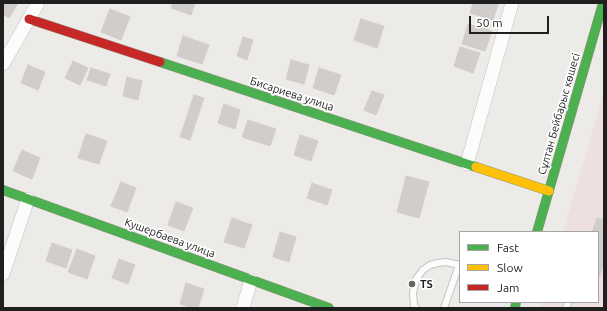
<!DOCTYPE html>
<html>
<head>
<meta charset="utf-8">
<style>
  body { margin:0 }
  #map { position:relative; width:607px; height:311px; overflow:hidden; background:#edebe8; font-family:Ubuntu,sans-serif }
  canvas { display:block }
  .frame { position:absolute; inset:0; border:4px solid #1f1f1f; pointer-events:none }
  .legend { position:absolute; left:459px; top:231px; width:140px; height:72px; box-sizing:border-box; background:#fff; border:1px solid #a5a5a5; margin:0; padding:5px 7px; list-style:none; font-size:12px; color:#1f1f1f }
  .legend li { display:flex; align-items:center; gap:8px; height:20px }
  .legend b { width:20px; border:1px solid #a5a5a5 }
  .scale { position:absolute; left:469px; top:16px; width:80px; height:18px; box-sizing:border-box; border:2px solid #1f1f1f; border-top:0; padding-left:5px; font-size:12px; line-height:14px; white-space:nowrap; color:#1f1f1f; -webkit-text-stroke:3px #fff; paint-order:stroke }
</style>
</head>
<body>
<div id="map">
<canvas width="607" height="311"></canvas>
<div class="frame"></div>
<ul class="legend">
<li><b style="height:5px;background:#4caf50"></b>Fast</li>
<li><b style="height:5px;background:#ffc107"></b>Slow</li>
<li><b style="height:5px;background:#c62828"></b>Jam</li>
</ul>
<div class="scale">50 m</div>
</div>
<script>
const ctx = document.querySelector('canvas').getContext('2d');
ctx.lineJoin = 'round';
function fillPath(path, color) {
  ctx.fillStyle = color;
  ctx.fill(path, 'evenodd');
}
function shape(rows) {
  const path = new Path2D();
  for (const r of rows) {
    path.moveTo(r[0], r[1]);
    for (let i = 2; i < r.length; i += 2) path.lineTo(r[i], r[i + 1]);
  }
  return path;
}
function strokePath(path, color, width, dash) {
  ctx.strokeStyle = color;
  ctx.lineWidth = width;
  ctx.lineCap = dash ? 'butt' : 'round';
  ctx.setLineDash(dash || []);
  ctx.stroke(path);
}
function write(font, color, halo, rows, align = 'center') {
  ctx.font = font + ' Ubuntu,sans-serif';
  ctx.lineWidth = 3.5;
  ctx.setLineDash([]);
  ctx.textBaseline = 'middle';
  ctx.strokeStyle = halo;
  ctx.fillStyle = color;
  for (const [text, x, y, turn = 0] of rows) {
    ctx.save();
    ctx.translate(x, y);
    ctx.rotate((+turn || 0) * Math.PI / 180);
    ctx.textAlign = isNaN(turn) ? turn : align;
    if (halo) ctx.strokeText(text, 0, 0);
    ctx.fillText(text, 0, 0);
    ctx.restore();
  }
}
const commercial = shape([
  [604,92,604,308,541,308,542,302,598,302,598,232,563,232]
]);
const building = shape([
  [3,3,18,3,9,18,3,14,3,3],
  [173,3,195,3,191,15,171,8,173,3],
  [473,3,495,3,498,4,493,20,470,13,473,3],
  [110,9,130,17,121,40,101,32,110,9],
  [361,19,384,26,377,48,354,40,361,19],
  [468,24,492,31,485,51,462,44,468,24],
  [183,36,209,45,202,64,177,56,183,36],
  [243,37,253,40,247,60,237,56,243,37],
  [460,47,480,53,473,73,454,66,460,47],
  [291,60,309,65,304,84,286,79,291,60],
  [73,61,88,68,80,85,65,78,73,61],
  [28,65,45,72,38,90,21,83,28,65],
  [91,68,110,74,106,86,87,80,91,68],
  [319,68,341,75,334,95,313,88,319,68],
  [127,77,142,81,138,100,123,96,127,77],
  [372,91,384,95,376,115,364,110,372,91],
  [194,95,204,98,190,140,180,137,194,95],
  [224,104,240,110,235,129,218,123,224,104],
  [248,120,276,129,270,146,242,137,248,120],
  [86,134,107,141,99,164,78,158,86,134],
  [300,135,318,141,311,161,294,155,300,135],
  [22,150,40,158,32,179,13,171,22,150],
  [406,176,429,182,419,218,397,212,406,176],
  [121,182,136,188,127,212,111,206,121,182],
  [312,183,332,190,327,205,307,198,312,183],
  [176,202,193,208,184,231,168,225,176,202],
  [232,218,252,225,244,248,224,242,232,218],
  [597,218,604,220,604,262,598,280,598,232,592,232,597,218],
  [280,232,296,237,289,262,273,257,280,232],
  [52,243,72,250,66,268,46,261,52,243],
  [77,249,95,256,87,279,68,272,77,249],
  [119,259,135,265,128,284,112,278,119,259],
  [186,283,204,289,198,308,192,308,180,304,186,283]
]);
const lane = shape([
  [416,308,414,305,413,293,416,279,423,270,430,265,438,263,446,262,460,265],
  [444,308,459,265],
  [566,308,568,302]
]);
const street = shape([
  [3,64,38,3],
  [467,164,512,3],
  [3,274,28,199],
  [243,308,251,280]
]);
const fast = shape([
  [160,62,476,167],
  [3,190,329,308],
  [537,232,603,3],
  [515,308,516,302]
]);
const slow = shape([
  [476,167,549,191]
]);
const jam = shape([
  [29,19,160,62]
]);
const markers = [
  [412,284,4,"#676665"]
];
const streetNames = [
  ["Бисариева улица",292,94,18],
  ["Сұлтан Бейбарыс көшесі",559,114,-74],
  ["Кушербаева улица",170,238,20]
];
const poiNames = [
  ["TS",420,284]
];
fillPath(commercial, '#eee0df');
fillPath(building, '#d0cdcb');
strokePath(building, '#d0cdca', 1);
strokePath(lane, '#c4c3c2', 8);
strokePath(street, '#c4c3c2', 14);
strokePath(fast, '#959581', 10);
strokePath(slow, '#959581', 10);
strokePath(jam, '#959581', 10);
strokePath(lane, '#fcfcfc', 6);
strokePath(street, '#fcfcfc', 13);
strokePath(fast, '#4caf50', 9);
strokePath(slow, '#ffc107', 9);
strokePath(jam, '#c62828', 9);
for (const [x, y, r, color] of markers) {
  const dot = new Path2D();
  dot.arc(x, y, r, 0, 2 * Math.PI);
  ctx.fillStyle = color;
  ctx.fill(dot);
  strokePath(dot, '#fff', 1.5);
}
write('11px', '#1f1f1f', '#fff', streetNames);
write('bold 11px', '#1f1f1f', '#fff', poiNames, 'left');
</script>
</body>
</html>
